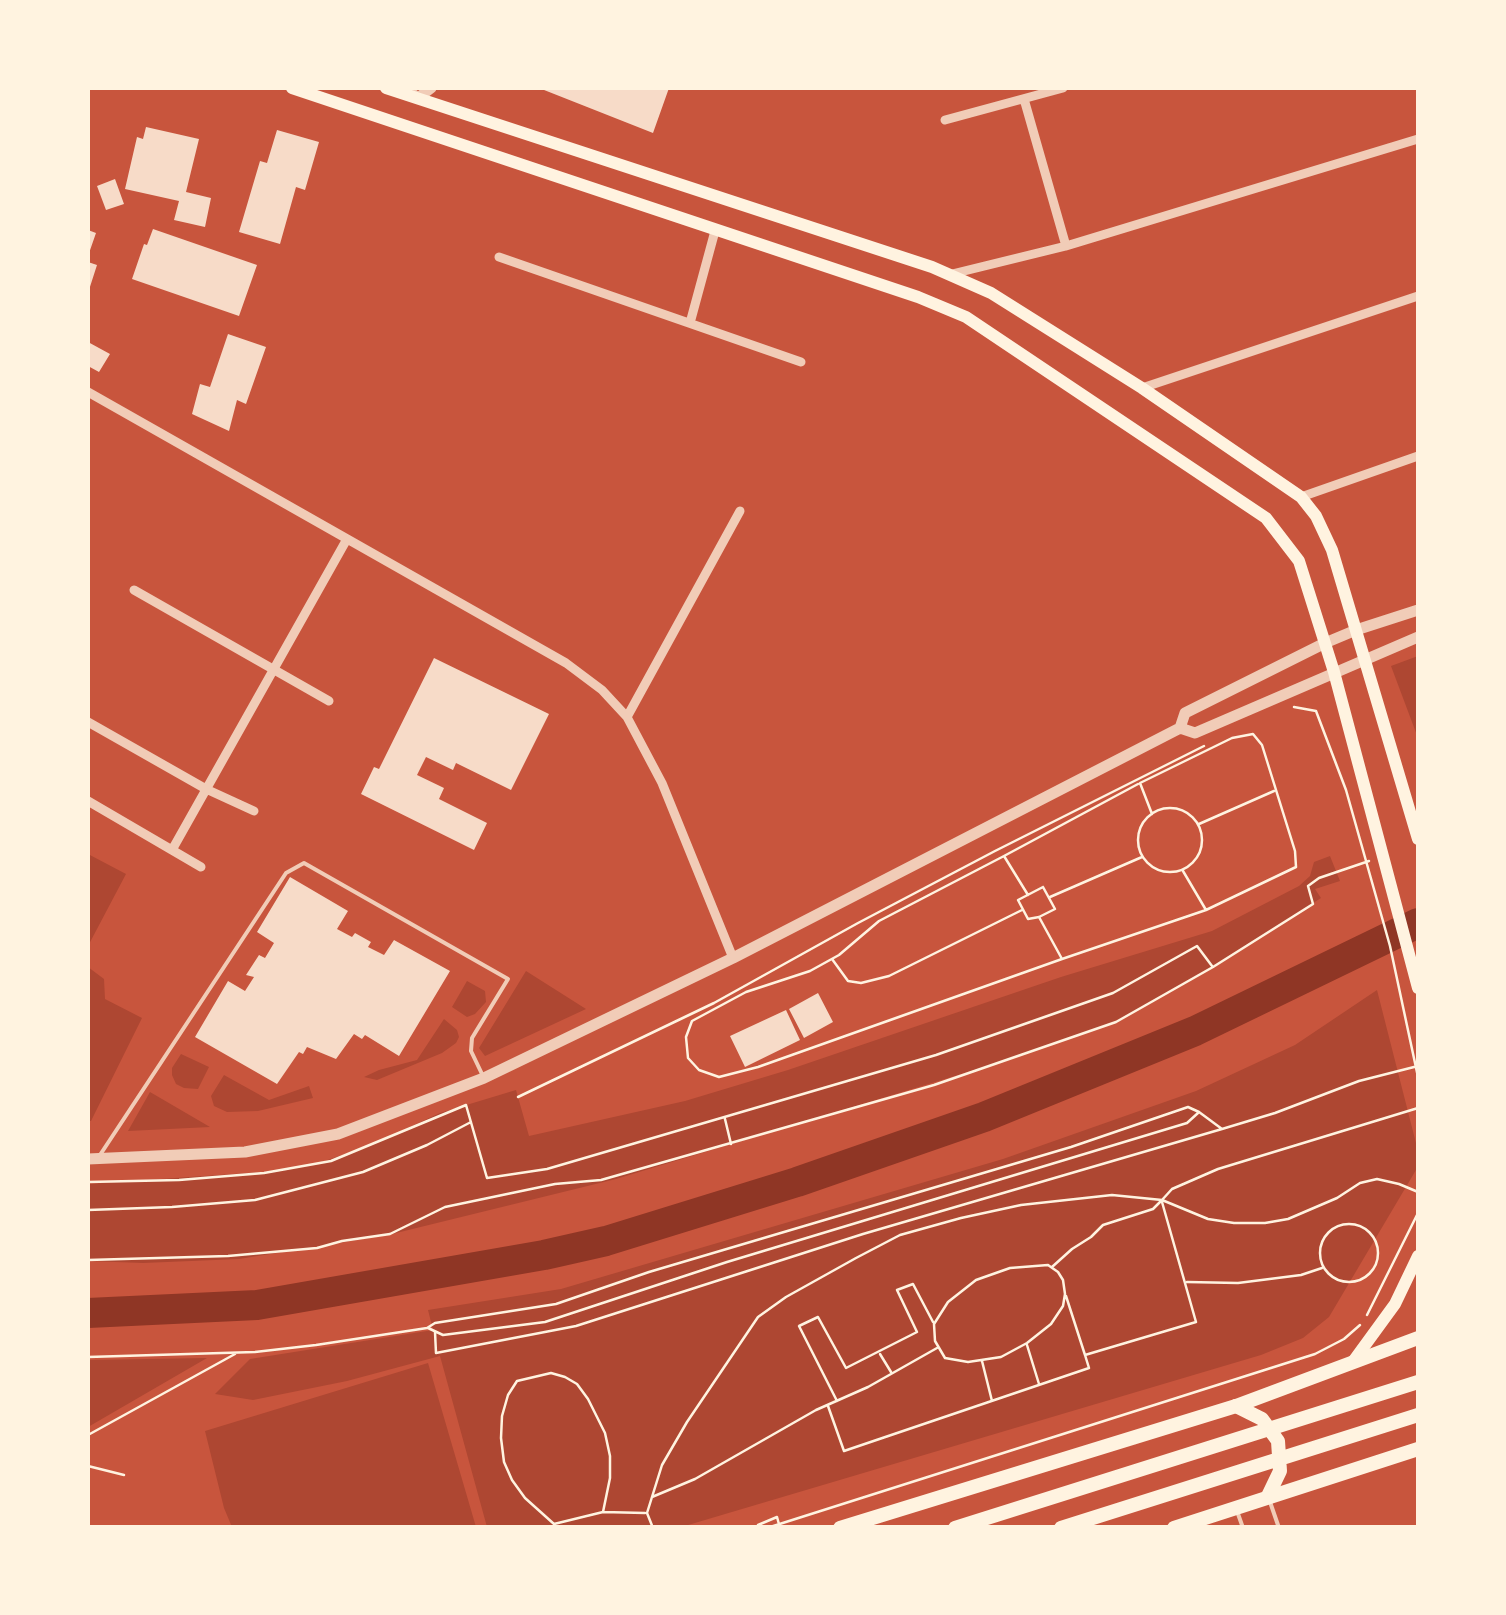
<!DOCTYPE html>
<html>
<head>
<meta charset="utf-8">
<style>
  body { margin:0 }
  #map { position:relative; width:1506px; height:1615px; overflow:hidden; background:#c8553d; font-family:"Roboto Serif",serif }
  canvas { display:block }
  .frame { position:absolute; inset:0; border:90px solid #fff3e0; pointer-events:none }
</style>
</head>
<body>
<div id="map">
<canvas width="1506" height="1615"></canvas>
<div class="frame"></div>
</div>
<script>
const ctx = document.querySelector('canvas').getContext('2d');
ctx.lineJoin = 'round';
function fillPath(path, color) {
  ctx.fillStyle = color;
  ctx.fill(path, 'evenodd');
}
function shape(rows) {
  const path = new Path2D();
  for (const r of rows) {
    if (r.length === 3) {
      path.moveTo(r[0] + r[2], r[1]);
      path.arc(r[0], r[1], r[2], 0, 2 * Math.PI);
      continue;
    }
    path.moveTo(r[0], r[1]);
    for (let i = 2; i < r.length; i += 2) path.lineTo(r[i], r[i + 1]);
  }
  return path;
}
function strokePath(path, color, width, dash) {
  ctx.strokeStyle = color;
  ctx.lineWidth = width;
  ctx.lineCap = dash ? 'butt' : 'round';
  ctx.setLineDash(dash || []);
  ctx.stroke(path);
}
const green = shape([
  [1418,656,1418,738,1391,666],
  [88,854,126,874,88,946],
  [1330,856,1340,881,1315,889,1321,898,1232,955,1117,1021,991,1065,616,1179,388,1235,239,1259,143,1263,88,1261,88,1184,277,1171,319,1163,371,1145,440,1113,516,1090,529,1136,685,1101,788,1070,1061,977,1212,931,1299,886,1310,876,1314,862],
  [88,967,104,979,105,999,142,1018,91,1121,88,1121],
  [526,971,586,1009,485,1056,479,1048],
  [467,981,485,991,486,1002,475,1014,467,1017,452,1007],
  [1377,990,1418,1151,1416,1170,1329,1317,1303,1338,1261,1355,678,1528,487,1527,440,1356,347,1381,253,1400,215,1394,250,1359,433,1330,428,1310,561,1289,1003,1159,1196,1091,1295,1045],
  [444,1019,457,1030,459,1037,456,1043,442,1053,377,1080,364,1077,379,1070,417,1060],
  [181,1054,209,1067,198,1089,184,1088,176,1084,172,1075,172,1068],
  [224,1075,269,1100,309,1086,313,1098,258,1111,227,1112,214,1106,211,1096],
  [150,1092,210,1127,128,1131],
  [207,1358,88,1427,88,1360],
  [428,1363,476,1527,232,1527,224,1508,205,1431]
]);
const river = shape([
  [88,1313,257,1305,544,1255,606,1241,797,1182,984,1117,1195,1031,1418,923]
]);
const building = shape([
  [539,88,669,88,653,133],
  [146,127,199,139,186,192,211,198,205,227,174,220,179,201,125,189,137,137,143,139],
  [277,130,319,142,305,190,296,187,280,244,239,232,260,161,267,163],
  [115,179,124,204,106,210,97,186],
  [153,229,257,265,239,316,132,279,144,244,147,245],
  [88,230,96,233,88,256],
  [88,262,97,265,88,293],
  [228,334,266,347,246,404,237,400,229,431,192,414,200,384,210,387],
  [88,342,110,354,99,372,88,366],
  [434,658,549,714,511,790,456,763,453,770,426,757,417,775,444,788,439,799,487,823,474,850,361,794,374,767,379,769],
  [290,877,348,911,337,929,352,937,355,933,371,942,368,947,384,955,394,940,450,971,399,1056,365,1035,362,1039,354,1034,336,1059,307,1047,303,1054,299,1052,277,1084,195,1037,228,981,245,991,254,977,246,975,259,955,265,958,274,943,257,932],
  [818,993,833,1022,804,1038,789,1009],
  [786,1010,800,1040,745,1067,730,1036]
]);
const path = shape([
  [1294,707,1316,711,1346,790,1390,946,1418,1077],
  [1170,840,32],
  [1199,824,1274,791],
  [1004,856,879,921,839,955,810,971,746,992,692,1021,686,1037,688,1058,699,1070,719,1077,758,1067,1062,959],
  [1183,871,1206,910],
  [1043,887,1055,909,1039,917,1028,919,1018,900,1043,887],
  [1028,895,1004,856,1138,784],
  [1050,897,1142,857],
  [1039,917,1062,959,1206,910,1296,867,1295,851,1262,745,1253,734,1232,738,1140,783,1152,814],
  [832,959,848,981,861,983,889,976,1022,910],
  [518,1097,714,1003,858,923,995,851,1204,746],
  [725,1119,731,1144],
  [88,1182,179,1180,264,1173,331,1161,466,1105,487,1178,547,1169,936,1055,1113,993,1197,946,1212,966],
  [1162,1200,1208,1219,1234,1223,1265,1223,1288,1219,1337,1198,1360,1183,1377,1179,1399,1184,1418,1192],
  [88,1210,172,1207,255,1200,363,1172,427,1145,471,1122],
  [1349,1253,29],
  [88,1260,228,1256,317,1248,342,1241,390,1234,445,1207,555,1184,601,1180,934,1085,1116,1022,1213,967,1313,904,1308,886,1319,878,1369,861],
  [1048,1265,1058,1272,1063,1280,1065,1294,1063,1306,1051,1324,1027,1343,1001,1357,968,1362,945,1358,935,1341,934,1324,948,1302,976,1280,1010,1268,1048,1265],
  [1052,1267,1072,1249,1091,1237,1103,1225,1153,1209,1161,1201],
  [1187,1282,1238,1283,1301,1275,1322,1268],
  [1066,1296,1085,1355,1196,1322,1162,1202],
  [1367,1315,1418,1213],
  [428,1328,443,1335,545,1322,727,1262,1187,1123,1198,1113],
  [435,1332,436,1353,576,1326,863,1234,1222,1129,1275,1113,1359,1081,1418,1066],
  [1027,1345,1039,1384],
  [880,1354,891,1372],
  [88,1357,255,1352,316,1345,427,1328,435,1323,556,1304,649,1272,1071,1147,1188,1107,1199,1112,1222,1129],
  [982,1361,992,1401],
  [551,1373,565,1377,577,1384,588,1399,605,1433,610,1456,610,1478,603,1512,554,1524,525,1498,512,1480,504,1462,501,1438,502,1416,508,1395,517,1381,551,1373],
  [837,1401,799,1326,818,1317,846,1368,917,1332,897,1290,913,1284,933,1322],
  [828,1406,844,1451,1089,1368,1085,1355],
  [88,1435,235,1354],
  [88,1466,124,1475],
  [652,1497,695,1479,816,1410,868,1387,937,1348],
  [603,1512,645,1513],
  [653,1528,647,1513,662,1465,687,1422,758,1317,786,1297,856,1258,900,1235,961,1218,1021,1205,1112,1195,1162,1200,1172,1189,1218,1169,1418,1108],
  [759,1528,758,1525,777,1517,780,1528],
  [767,1528,1315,1354,1344,1339,1360,1325]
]);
const service = shape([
  [100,1155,286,873,304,863,508,979,472,1038,471,1051,482,1074],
  [1269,1499,1279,1528],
  [1237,1511,1243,1528]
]);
const minor = shape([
  [1024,99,1066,246],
  [945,120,1063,88],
  [499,257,801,362],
  [952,274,1066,246,1418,139],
  [690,323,715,231],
  [1142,388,1418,296],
  [88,392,566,663,602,690,627,717,662,783,733,958],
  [1301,497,1418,456],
  [134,590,329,701],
  [627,717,740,511],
  [88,722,206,789,254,811],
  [88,801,201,867],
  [172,850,347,539]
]);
const tertiary = shape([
  [405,88,418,98,431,88],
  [1180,728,1185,713,1325,643,1356,630,1418,610],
  [88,1159,245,1152,338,1134,484,1078,733,958,1180,728,1195,733,1418,637]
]);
const secondary = shape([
  [292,88,918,297,966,317,1266,518,1299,561,1334,672,1418,988],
  [386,88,932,267,991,293,1142,388,1301,497,1316,516,1332,550,1418,839],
  [1352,1363,1395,1304,1418,1256]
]);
const primary = shape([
  [840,1528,1236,1406,1418,1338],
  [1174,1528,1418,1449]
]);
const trunk = shape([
  [1236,1406,1262,1419,1278,1441,1280,1471,1268,1496],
  [955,1528,1418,1382],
  [1061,1528,1418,1415]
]);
fillPath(green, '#ae4732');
strokePath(river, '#8f3625', 30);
fillPath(building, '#f7dbc8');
strokePath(path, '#fff3e0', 2.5);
strokePath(service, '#f1ccb7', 4);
strokePath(minor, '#f1ccb7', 9);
strokePath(tertiary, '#f1ccb7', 11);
strokePath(secondary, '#fff3e0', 12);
strokePath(primary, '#fff3e0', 14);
strokePath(trunk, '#fff3e0', 14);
</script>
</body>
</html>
